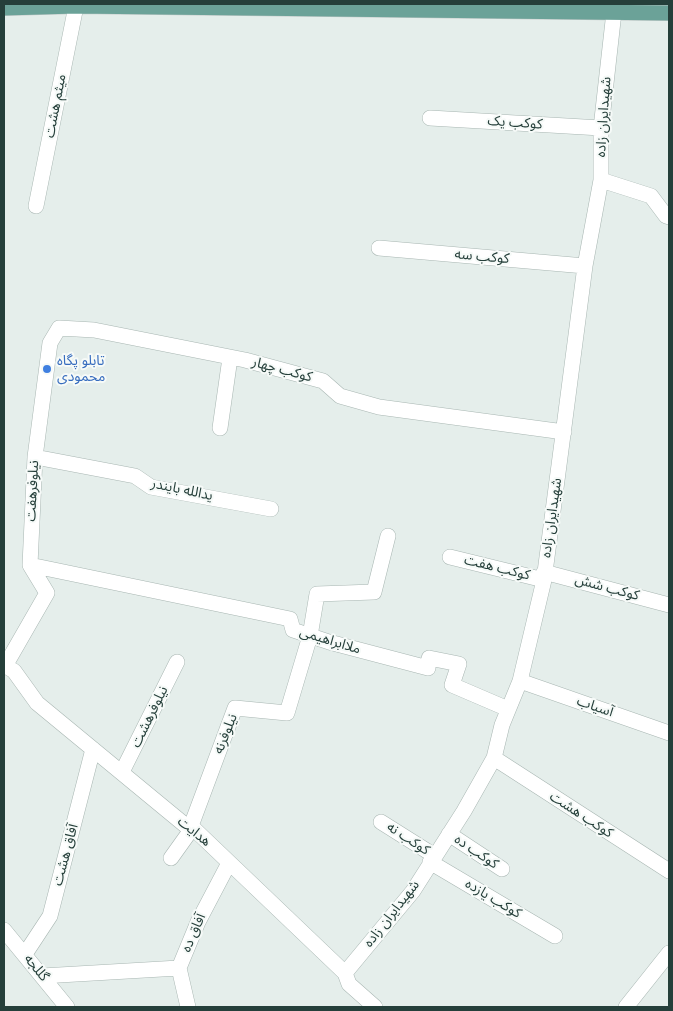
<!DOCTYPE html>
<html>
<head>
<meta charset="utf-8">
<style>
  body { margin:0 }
  #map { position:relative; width:673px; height:1011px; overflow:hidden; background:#e5eeeb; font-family:"Varela Round",sans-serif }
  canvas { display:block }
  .frame { position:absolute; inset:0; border:5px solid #253f3a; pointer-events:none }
</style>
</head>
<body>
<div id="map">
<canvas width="673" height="1011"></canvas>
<div class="frame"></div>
</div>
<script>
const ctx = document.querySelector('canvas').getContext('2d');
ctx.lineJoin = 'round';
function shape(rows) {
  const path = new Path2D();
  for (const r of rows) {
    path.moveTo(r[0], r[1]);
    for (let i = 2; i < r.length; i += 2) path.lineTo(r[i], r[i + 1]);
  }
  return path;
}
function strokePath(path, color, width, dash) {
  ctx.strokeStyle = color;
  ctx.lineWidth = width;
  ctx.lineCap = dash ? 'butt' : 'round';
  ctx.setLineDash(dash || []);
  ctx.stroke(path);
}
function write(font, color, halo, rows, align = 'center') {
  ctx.font = font + ' "Varela Round","Noto Sans Arabic",sans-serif';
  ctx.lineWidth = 4;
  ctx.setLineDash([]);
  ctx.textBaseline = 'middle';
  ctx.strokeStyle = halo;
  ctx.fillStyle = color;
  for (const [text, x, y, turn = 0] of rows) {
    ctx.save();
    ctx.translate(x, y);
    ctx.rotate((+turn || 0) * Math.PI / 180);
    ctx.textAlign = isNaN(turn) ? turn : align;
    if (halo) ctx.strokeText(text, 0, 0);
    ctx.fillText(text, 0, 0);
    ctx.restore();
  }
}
const minor = shape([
  [430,118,601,128],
  [601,180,651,196,666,216,669,217],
  [36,206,76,6],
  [379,248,585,266],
  [220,428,230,358],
  [35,457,135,476,151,487,271,509],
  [450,557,544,580],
  [30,565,290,619,293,630,329,642,428,668,429,658,459,664,452,685,508,709],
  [544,572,669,605],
  [4,665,14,671,37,703,191,830,191,826,345,973,349,984,375,1007],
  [5,666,47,593,30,565,35,457,50,343,59,328,94,330,245,360,323,381,340,396,379,407,564,432],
  [520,681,669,733],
  [494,758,669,871],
  [122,772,177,662],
  [381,822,435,856],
  [191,826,235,708,287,713,310,636,317,594,374,592,388,536],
  [449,834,502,869],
  [171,858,191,830],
  [430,862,555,936],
  [4,930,67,1007],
  [25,954,50,916,93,749],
  [345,973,413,891,464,811,494,758,502,725,520,681,544,580,585,266,601,180,601,128,614,12],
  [42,976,179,968],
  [188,1007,179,968,198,922,229,863],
  [626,1007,669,953]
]);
const major = shape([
  [4,8,76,6,669,13]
]);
const markers = [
  [47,369,5,"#3f7fe0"]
];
const streetNames = [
  ["میثم هشت",56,106,-79],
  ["شهیدایران زاده",604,117,-86],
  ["کوکب یک",515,123,4],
  ["کوکب سه",482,257,5],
  ["کوکب چهار",282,370,15],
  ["یدالله بایندر",182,490,12],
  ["نیلوفرهفت",33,491,-87],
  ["شهیدایران زاده",552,518,-82],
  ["کوکب هفت",497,568,14],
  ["کوکب شش",607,588,15],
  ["ملاابراهیمی",330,641,17],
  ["آسیاب",595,707,19],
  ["نیلوفرهشت",150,717,-64],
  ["نیلوفرنه",226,734,-68],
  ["کوکب هشت",581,815,33],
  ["هدایت",194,832,39],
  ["کوکب نه",408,839,33],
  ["کوکب ده",476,852,34],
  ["آفاق هشت",66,855,-75],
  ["کوکب یازده",493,899,31],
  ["شهیدایران زاده",392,914,-52],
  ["آفاق ده",194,933,-66],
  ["گللجه",36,968,51]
];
const shopNames = [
  ["تابلو پگاه",57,361],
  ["محمودی",57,377]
];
strokePath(minor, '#a8b6b2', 16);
strokePath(major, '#c2c9c8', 16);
strokePath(minor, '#fff', 15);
strokePath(major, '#6ba298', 15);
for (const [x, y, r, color] of markers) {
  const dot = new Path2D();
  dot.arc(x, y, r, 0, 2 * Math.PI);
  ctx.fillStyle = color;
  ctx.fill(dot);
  strokePath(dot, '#f6faf8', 2);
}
write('14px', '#253f3a', '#f6faf8', streetNames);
write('14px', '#366cbe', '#f6faf8', shopNames, 'left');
</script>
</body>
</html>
